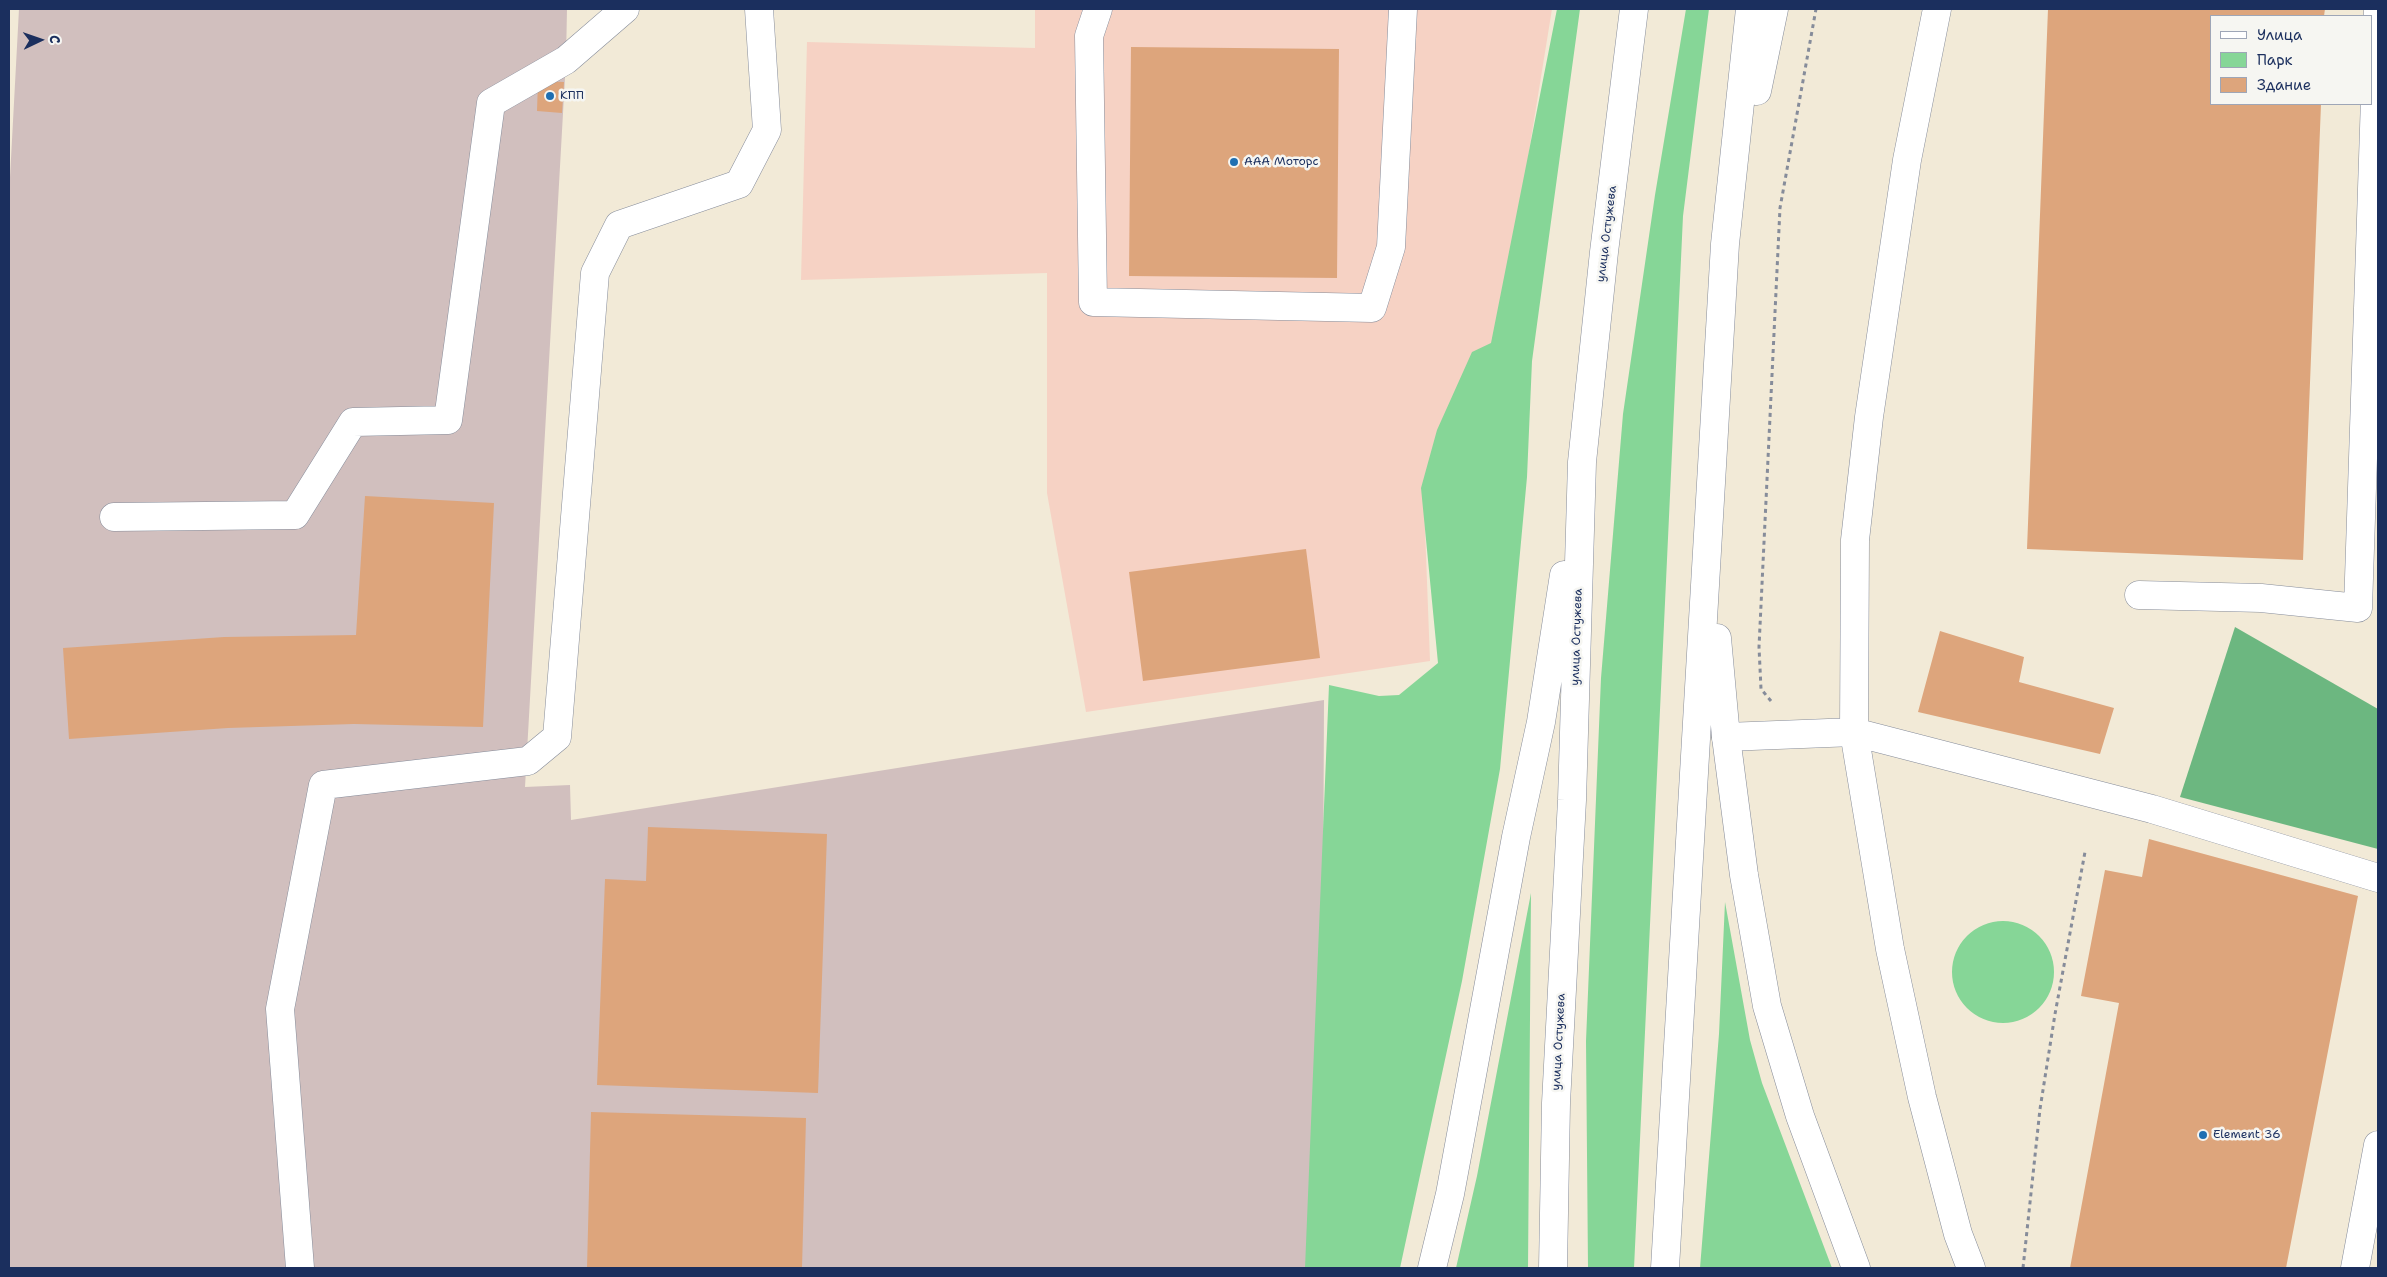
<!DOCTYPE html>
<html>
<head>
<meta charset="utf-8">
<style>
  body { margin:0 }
  #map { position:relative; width:2387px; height:1277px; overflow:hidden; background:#f2ead7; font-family:"Shantell Sans",sans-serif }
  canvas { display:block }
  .frame { position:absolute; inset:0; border:10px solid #1b2f5e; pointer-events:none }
  .legend { position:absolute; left:2210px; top:15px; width:162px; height:90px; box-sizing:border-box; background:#f6f6f2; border:1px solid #9ea6b7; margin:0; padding:6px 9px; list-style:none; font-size:15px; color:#1b2f5e }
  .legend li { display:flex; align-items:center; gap:10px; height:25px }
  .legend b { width:25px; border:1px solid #9ea6b7 }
  .north { position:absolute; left:15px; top:15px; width:50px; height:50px; -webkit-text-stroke:4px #f6f6f2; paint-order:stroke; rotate:87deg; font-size:14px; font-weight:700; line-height:20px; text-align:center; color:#1b2f5e }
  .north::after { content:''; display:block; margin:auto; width:18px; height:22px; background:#1b2f5e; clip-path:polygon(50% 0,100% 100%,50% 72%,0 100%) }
</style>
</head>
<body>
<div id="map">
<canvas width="2387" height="1277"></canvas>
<div class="frame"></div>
<ul class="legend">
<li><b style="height:6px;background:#fff"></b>Улица</li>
<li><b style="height:14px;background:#86d697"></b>Парк</li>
<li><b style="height:14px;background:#dda57c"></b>Здание</li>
</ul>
<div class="north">С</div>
</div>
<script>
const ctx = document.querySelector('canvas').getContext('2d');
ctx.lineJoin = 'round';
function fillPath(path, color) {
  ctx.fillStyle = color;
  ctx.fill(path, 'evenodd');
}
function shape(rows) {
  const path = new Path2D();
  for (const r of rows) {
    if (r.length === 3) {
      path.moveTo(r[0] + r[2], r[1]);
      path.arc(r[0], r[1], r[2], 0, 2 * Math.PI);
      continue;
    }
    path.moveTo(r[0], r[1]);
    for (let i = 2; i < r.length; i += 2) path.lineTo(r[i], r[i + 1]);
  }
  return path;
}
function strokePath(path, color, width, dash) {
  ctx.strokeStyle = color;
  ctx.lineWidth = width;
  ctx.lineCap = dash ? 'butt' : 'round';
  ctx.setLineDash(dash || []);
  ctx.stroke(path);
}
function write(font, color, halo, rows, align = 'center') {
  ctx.font = font + ' "Shantell Sans",sans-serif';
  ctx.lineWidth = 5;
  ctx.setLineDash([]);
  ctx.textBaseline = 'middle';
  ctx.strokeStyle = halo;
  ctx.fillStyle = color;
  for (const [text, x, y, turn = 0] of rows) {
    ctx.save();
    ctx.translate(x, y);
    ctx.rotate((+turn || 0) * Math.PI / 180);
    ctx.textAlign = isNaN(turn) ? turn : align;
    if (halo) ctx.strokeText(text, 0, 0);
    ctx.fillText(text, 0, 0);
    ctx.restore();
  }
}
const built = shape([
  [1035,9,1552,9,1495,361,1424,502,1430,661,1086,712,1047,493,1047,273,801,280,807,42,1035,48]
]);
const industrial = shape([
  [19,9,567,9,566,60,525,787,570,785,571,820,1324,700,1322,1143,1311,1268,9,1268,9,196]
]);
const green = shape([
  [1557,9,1580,9,1532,361,1527,477,1500,769,1462,981,1400,1268,1305,1268,1329,685,1379,696,1399,695,1438,663,1421,488,1437,430,1472,352,1491,343],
  [1686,9,1709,9,1683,216,1634,1268,1588,1268,1586,1041,1601,678,1623,414,1655,195],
  [1531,893,1528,1268,1456,1268,1477,1176],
  [1725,902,1750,1040,1762,1083,1832,1268,1700,1268,1719,1034],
  [2003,972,51]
]);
const forest = shape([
  [2235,627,2378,709,2378,849,2180,797]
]);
const building = shape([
  [2048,9,2325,9,2324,16,2211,16,2211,104,2321,104,2303,560,2027,549],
  [1131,47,1339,49,1337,278,1129,276],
  [538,81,564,82,562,113,537,111],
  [365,496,494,503,483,727,354,724,228,728,69,739,63,648,224,637,356,635],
  [1306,549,1320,658,1143,681,1129,572],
  [1940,631,2024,657,2019,682,2114,708,2100,754,1918,712],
  [648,827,827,834,818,1093,597,1085,605,879,646,881],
  [2149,839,2358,896,2286,1268,2070,1268,2119,1003,2081,996,2105,870,2142,877],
  [591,1112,806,1118,802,1268,587,1268]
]);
const path = shape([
  [1771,701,1761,689,1759,647,1780,208,1816,9],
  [2023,1268,2040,1109,2055,1014,2085,852]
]);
const minor = shape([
  [1098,9,1089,36,1093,302,1372,308,1391,247,1403,9],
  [1937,9,1907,160,1869,417,1855,540,1854,732,1890,949,1922,1097,1958,1234,1971,1268],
  [114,517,295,515,353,422,448,420,491,103,566,60,625,9],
  [2139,595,2261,598,2358,608,2378,9],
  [1726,737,1854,732,2152,809,2378,878],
  [300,1268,280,1009,323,785,528,761,557,737,595,273,619,225,739,184,767,130,759,9],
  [2355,1268,2378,1145]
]);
const major = shape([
  [1757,91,1774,9],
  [1717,638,1726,737,1744,875,1767,1006,1800,1116,1856,1268],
  [1432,1268,1450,1194,1516,837,1541,722,1564,575],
  [1553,1268,1556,1103,1572,800,1582,462,1604,252,1634,9],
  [1665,1268,1725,244,1750,9]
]);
const markers = [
  [550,96,5,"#1f6fb2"],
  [1234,162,5,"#1f6fb2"],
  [2203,1135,5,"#1f6fb2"]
];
const poiNames = [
  ["КПП",560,96],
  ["ААА Моторс",1244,162],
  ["Element 36",2213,1135]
];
const streetNames = [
  ["улица Остужева",1607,234,-83],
  ["улица Остужева",1577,637,-88],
  ["улица Остужева",1559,1042,-87]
];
fillPath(built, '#f6d2c4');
fillPath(industrial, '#d1bfbe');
fillPath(green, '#86d697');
fillPath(forest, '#6cb780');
fillPath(building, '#dda57c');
strokePath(minor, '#868c9a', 29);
strokePath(major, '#868c9a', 29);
strokePath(path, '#868c9a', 3, [4, 4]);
strokePath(minor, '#fff', 28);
strokePath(major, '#fff', 28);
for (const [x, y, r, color] of markers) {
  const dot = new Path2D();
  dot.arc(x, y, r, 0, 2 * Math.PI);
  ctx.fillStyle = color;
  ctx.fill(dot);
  strokePath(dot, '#f6f6f2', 2);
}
write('12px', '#1b2f5e', '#f6f6f2', poiNames, 'left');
write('12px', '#1b2f5e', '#f6f6f2', streetNames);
</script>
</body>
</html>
